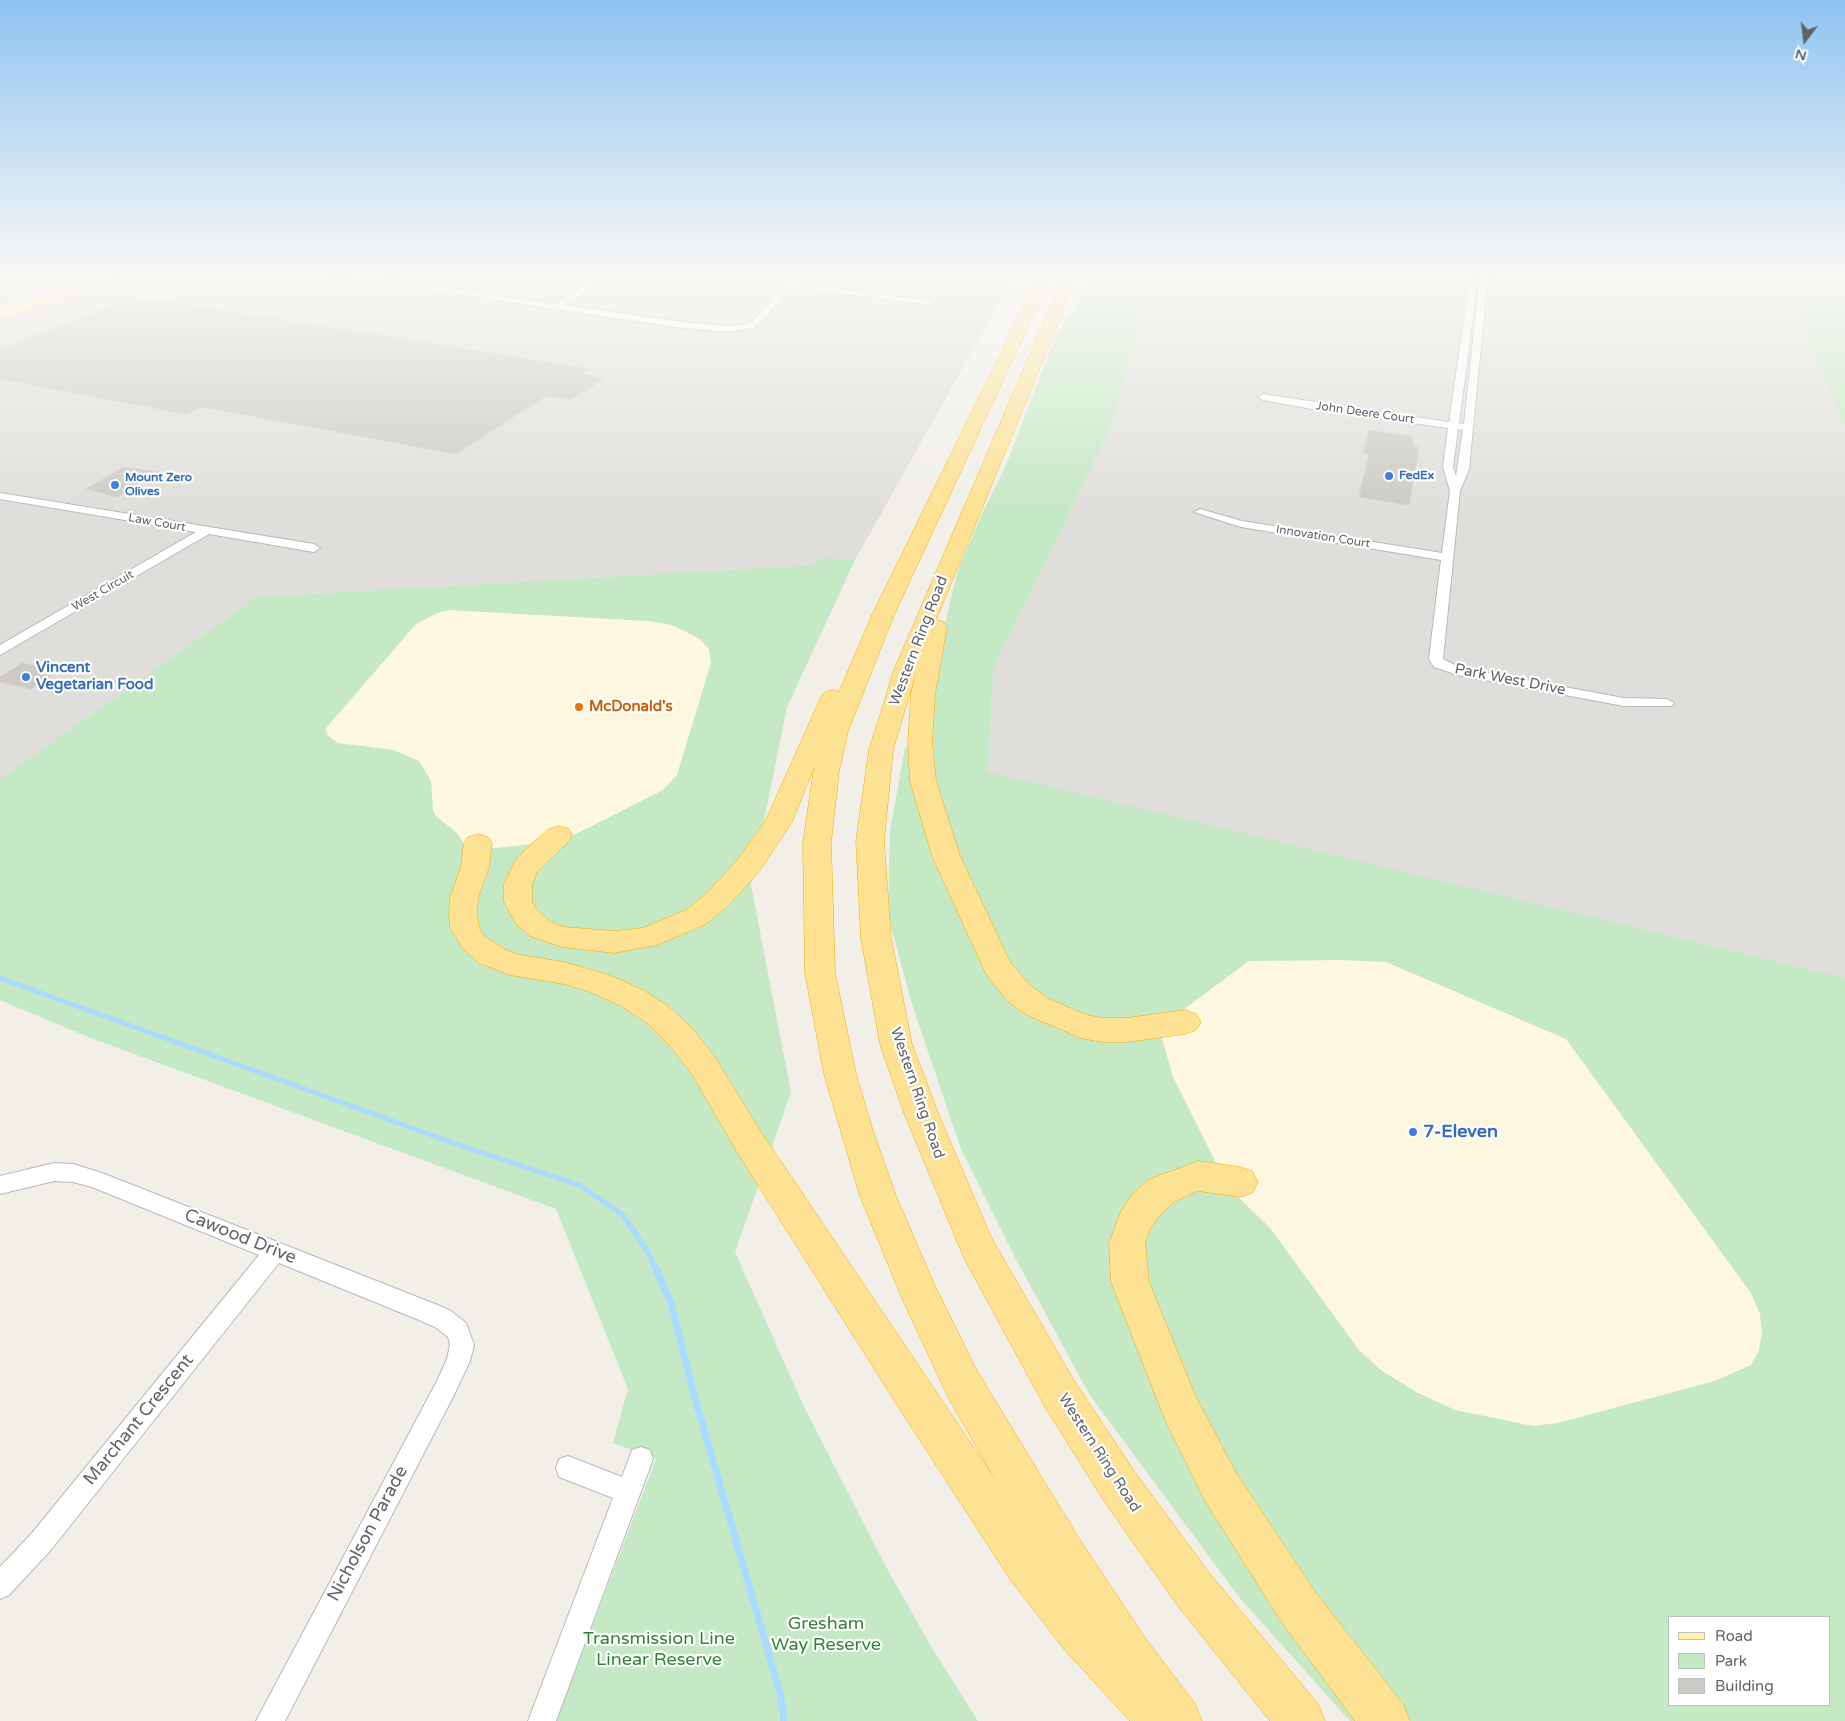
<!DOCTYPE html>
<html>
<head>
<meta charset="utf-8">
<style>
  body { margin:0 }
  #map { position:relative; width:1845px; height:1721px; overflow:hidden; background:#f1efe8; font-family:"Varela Round",sans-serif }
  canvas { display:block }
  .legend { position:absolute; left:1668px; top:1616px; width:162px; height:90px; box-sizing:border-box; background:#fff; border:1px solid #bfc1c3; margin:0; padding:6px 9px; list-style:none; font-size:15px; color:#5f6368 }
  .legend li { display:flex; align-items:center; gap:10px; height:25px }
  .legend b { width:25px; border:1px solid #bfc1c3 }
  .north { position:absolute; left:1780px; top:15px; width:50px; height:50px; -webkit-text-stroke:4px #fff; paint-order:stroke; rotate:195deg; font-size:14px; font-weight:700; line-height:20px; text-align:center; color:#5f6368 }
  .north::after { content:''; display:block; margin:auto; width:18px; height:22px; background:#5f6368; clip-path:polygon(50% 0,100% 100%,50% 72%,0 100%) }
</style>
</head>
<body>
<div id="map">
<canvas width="1845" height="1721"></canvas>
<ul class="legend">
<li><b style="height:6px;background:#fff2af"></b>Road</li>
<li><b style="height:14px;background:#c5e8c5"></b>Park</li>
<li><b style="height:14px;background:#cccac5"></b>Building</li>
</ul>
<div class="north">N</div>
</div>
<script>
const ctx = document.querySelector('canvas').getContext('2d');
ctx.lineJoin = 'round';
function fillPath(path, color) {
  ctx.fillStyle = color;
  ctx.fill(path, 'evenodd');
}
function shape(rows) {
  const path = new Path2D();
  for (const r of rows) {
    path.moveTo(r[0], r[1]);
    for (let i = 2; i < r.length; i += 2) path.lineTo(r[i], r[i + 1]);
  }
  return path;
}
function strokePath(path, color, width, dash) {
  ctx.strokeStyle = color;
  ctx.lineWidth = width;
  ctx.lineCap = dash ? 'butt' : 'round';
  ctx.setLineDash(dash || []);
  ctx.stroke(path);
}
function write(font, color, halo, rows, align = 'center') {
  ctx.font = font + ' "Varela Round",sans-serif';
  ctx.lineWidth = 4.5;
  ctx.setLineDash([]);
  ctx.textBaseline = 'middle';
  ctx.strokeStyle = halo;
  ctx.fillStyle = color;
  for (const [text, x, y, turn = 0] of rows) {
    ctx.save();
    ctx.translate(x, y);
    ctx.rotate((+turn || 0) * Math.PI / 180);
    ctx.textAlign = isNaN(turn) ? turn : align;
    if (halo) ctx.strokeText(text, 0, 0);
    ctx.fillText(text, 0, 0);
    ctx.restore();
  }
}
const commercial = shape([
  [449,610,649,621,672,625,700,639,709,649,711,663,677,775,663,790,562,841,468,851,450,827,441,822,433,811,431,781,403,753,337,743,327,734,326,728,416,624,437,613],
  [1342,960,1386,962,1566,1039,1751,1293,1760,1314,1762,1332,1759,1351,1751,1365,1715,1381,1558,1423,1533,1426,1455,1410,1418,1393,1382,1371,1359,1350,1270,1228,1228,1187,1173,1077,1162,1039,1176,1015,1249,961]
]);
const industrial = shape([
  [0,275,89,275,0,307],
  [127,275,1015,275,855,560,823,557,815,565,257,597,0,779,0,321],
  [1152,275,1782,275,1845,421,1845,978,988,773,993,670,1113,423]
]);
const green = shape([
  [1096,275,1152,275,1113,423,993,670,988,772,1845,978,1845,1721,1350,1721,1239,1597,1089,1394,1016,1259,961,1149,912,1004,888,915,890,831,905,748,932,738,932,705,940,645,958,570,981,516,1004,470,1055,338],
  [1342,960,1386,962,1566,1039,1751,1293,1760,1314,1762,1332,1759,1351,1751,1365,1715,1381,1558,1423,1533,1426,1455,1410,1418,1393,1382,1371,1359,1350,1270,1228,1228,1187,1173,1077,1162,1039,1176,1015,1249,961],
  [1669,1617,1829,1617,1829,1705,1669,1705],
  [1780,275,1845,275,1845,426],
  [823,557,855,560,787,707,751,885,791,1092,735,1252,804,1407,886,1567,932,1648,978,1721,556,1721,656,1459,613,1443,628,1389,556,1209,88,1037,0,1000,0,779,257,597,815,565],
  [449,610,649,621,672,625,700,639,709,649,711,663,677,775,663,790,562,841,468,851,458,834,436,816,433,811,431,781,419,761,393,750,337,743,327,735,326,728,416,624,437,613]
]);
const streamFar1 = shape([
  [0,978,467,1148,579,1185,623,1215,648,1252,655,1268]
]);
const stream = shape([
  [655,1267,671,1303,694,1395,780,1693,784,1721]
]);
const building = shape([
  [161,300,589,369,582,374,605,378,571,400,546,396,456,454,202,407,186,414,0,379,0,349,118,303,127,305,137,301,154,303,161,300],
  [1369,430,1413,437,1411,443,1414,443,1414,447,1419,447,1409,505,1359,497,1369,454,1363,453,1369,430],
  [124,467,160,472,118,497,86,489,124,467],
  [22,663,48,669,41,674,51,676,31,689,0,682,0,677,22,663]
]);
const street = shape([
  [333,275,356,275,554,304,583,286,592,275,600,275,589,290,564,305,683,322,730,326,748,324,756,318,792,275,800,275,794,283,930,301,934,303,930,305,790,287,762,322,753,328,730,332,683,328,555,309,333,275],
  [1480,275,1488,275,1469,469,1460,491,1443,659,1461,668,1624,698,1667,699,1674,703,1672,706,1624,706,1458,675,1434,667,1429,659,1441,560,1241,527,1194,512,1200,509,1242,521,1442,553,1450,491,1443,467,1448,428,1312,409,1263,400,1258,397,1263,394,1449,422,1469,286,1473,284,1477,286,1459,423,1464,424,1480,275],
  [1458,429,1463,430,1456,476,1453,467,1458,429],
  [0,493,314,544,320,548,314,552,209,534,0,655,0,645,196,532,0,499,0,493],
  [54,1163,73,1164,102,1173,435,1304,451,1311,466,1323,469,1331,474,1345,470,1361,453,1397,285,1721,256,1721,437,1381,447,1359,450,1345,448,1337,435,1327,419,1320,279,1263,50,1551,9,1595,0,1599,0,1567,32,1533,259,1255,92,1187,73,1182,54,1181,0,1194,0,1176,54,1163],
  [641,1447,650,1450,653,1459,556,1721,528,1721,613,1498,559,1477,556,1468,559,1459,568,1456,622,1477,632,1450,641,1447]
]);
const primary = shape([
  [101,275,120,275,0,320,0,311,101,275]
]);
const highway = shape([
  [1039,275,1052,275,894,615,848,731,839,771,831,843,835,973,856,1074,873,1131,896,1196,935,1286,976,1369,1078,1537,1143,1635,1195,1704,1202,1721,1130,1721,1064,1649,1012,1582,908,1422,737,1152,692,1074,670,1046,647,1023,621,1006,588,991,564,984,510,975,479,963,464,950,450,928,449,913,450,898,461,867,464,843,468,837,478,834,488,837,492,843,489,867,478,898,477,913,479,928,484,936,501,947,515,954,564,962,609,975,643,990,669,1007,692,1028,714,1056,761,1132,995,1479,948,1397,901,1296,860,1196,824,1074,805,973,803,843,814,767,792,822,758,873,727,907,706,924,657,945,614,953,562,947,530,936,516,924,504,902,504,884,515,861,528,847,549,829,559,826,569,829,572,835,569,841,537,872,532,884,532,902,537,910,550,922,564,927,614,931,643,928,686,910,707,893,738,859,766,820,821,697,825,692,833,690,839,692,872,615,1039,275],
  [1064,275,1078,275,936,620,944,622,947,627,935,694,932,742,936,781,960,856,1010,962,1030,985,1047,998,1086,1015,1102,1018,1127,1018,1185,1010,1196,1014,1201,1022,1196,1030,1185,1034,1127,1042,1102,1042,1081,1038,1025,1014,1008,1001,987,976,932,856,910,781,908,742,911,694,916,672,893,750,884,841,891,938,912,1044,938,1113,991,1237,1073,1379,1134,1471,1210,1574,1318,1704,1325,1721,1270,1721,1178,1606,1104,1501,1045,1407,964,1258,904,1113,880,1044,861,938,856,841,869,750,894,670,1064,275],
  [1198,1161,1240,1167,1252,1171,1258,1182,1252,1193,1240,1197,1198,1191,1174,1202,1159,1216,1150,1229,1145,1243,1149,1282,1195,1395,1235,1471,1315,1592,1403,1704,1410,1721,1355,1721,1283,1624,1205,1501,1166,1422,1111,1282,1109,1243,1121,1211,1133,1194,1148,1180,1198,1161]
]);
const markers = [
  [1389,476,5,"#3f7fe0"],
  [115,485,5,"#3f7fe0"],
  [26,677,5,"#3f7fe0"],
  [579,707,5,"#e8710a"],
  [1413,1132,5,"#3f7fe0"]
];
const farStreetnames = [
  ["John Deere Court",1365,413,8],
  ["Law Court",157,523,10],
  ["Innovation Court",1323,537,9],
  ["West Circuit",103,591,-30]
];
const farShopnames = [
  ["FedEx",1399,476],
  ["Mount Zero",125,478],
  ["Olives",125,492]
];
const streetNames = [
  ["Western Ring Road",919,641,-69],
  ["Park West Drive",1510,680,11],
  ["Western Ring Road",917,1093,71],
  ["Western Ring Road",1099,1453,57]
];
const shopNames = [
  ["Vincent",36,668],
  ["Vegetarian Food",36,685]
];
const foodNames = [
  ["McDonald's",589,707]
];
const nearShopnames = [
  ["7-Eleven",1423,1132]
];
const nearStreetnames = [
  ["Cawood Drive",240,1237,22],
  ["Marchant Crescent",139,1420,-51],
  ["Nicholson Parade",368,1534,-62]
];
const nearParknames = [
  ["Gresham",826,1624],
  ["Way Reserve",826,1645],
  ["Transmission Line",659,1639],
  ["Linear Reserve",659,1660]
];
fillPath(commercial, '#fef7e0');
fillPath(industrial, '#e0deda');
fillPath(green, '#c5e8c5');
strokePath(streamFar1, '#aadaff', 5);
strokePath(stream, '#aadaff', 7);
fillPath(building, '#cccac5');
strokePath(building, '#d6d1c6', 1);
strokePath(street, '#b5b8bc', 2);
strokePath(primary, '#f2c960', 2);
strokePath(highway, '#f9ab00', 1);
fillPath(street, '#fff');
fillPath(primary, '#fff2af');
fillPath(highway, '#fde293');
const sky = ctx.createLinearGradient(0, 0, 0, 516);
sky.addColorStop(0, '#8fc3f1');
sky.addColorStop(0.53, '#f9f8f5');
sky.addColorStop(1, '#f9f8f500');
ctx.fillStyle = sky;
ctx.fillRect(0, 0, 1845, 516);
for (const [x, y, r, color] of markers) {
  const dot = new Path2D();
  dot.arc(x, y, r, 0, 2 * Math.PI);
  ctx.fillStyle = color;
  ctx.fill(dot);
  strokePath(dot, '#fff', 2);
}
write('12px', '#5f6368', '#fff', farStreetnames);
write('bold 12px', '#366cbe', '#fff', farShopnames, 'left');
write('15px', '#5f6368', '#fff', streetNames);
write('bold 15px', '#366cbe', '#fff', shopNames, 'left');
write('bold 15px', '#c56008', '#fff', foodNames, 'left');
write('bold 18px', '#366cbe', '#fff', nearShopnames, 'left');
write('18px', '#5f6368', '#fff', nearStreetnames);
write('18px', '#348238', '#fff', nearParknames);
</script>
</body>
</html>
